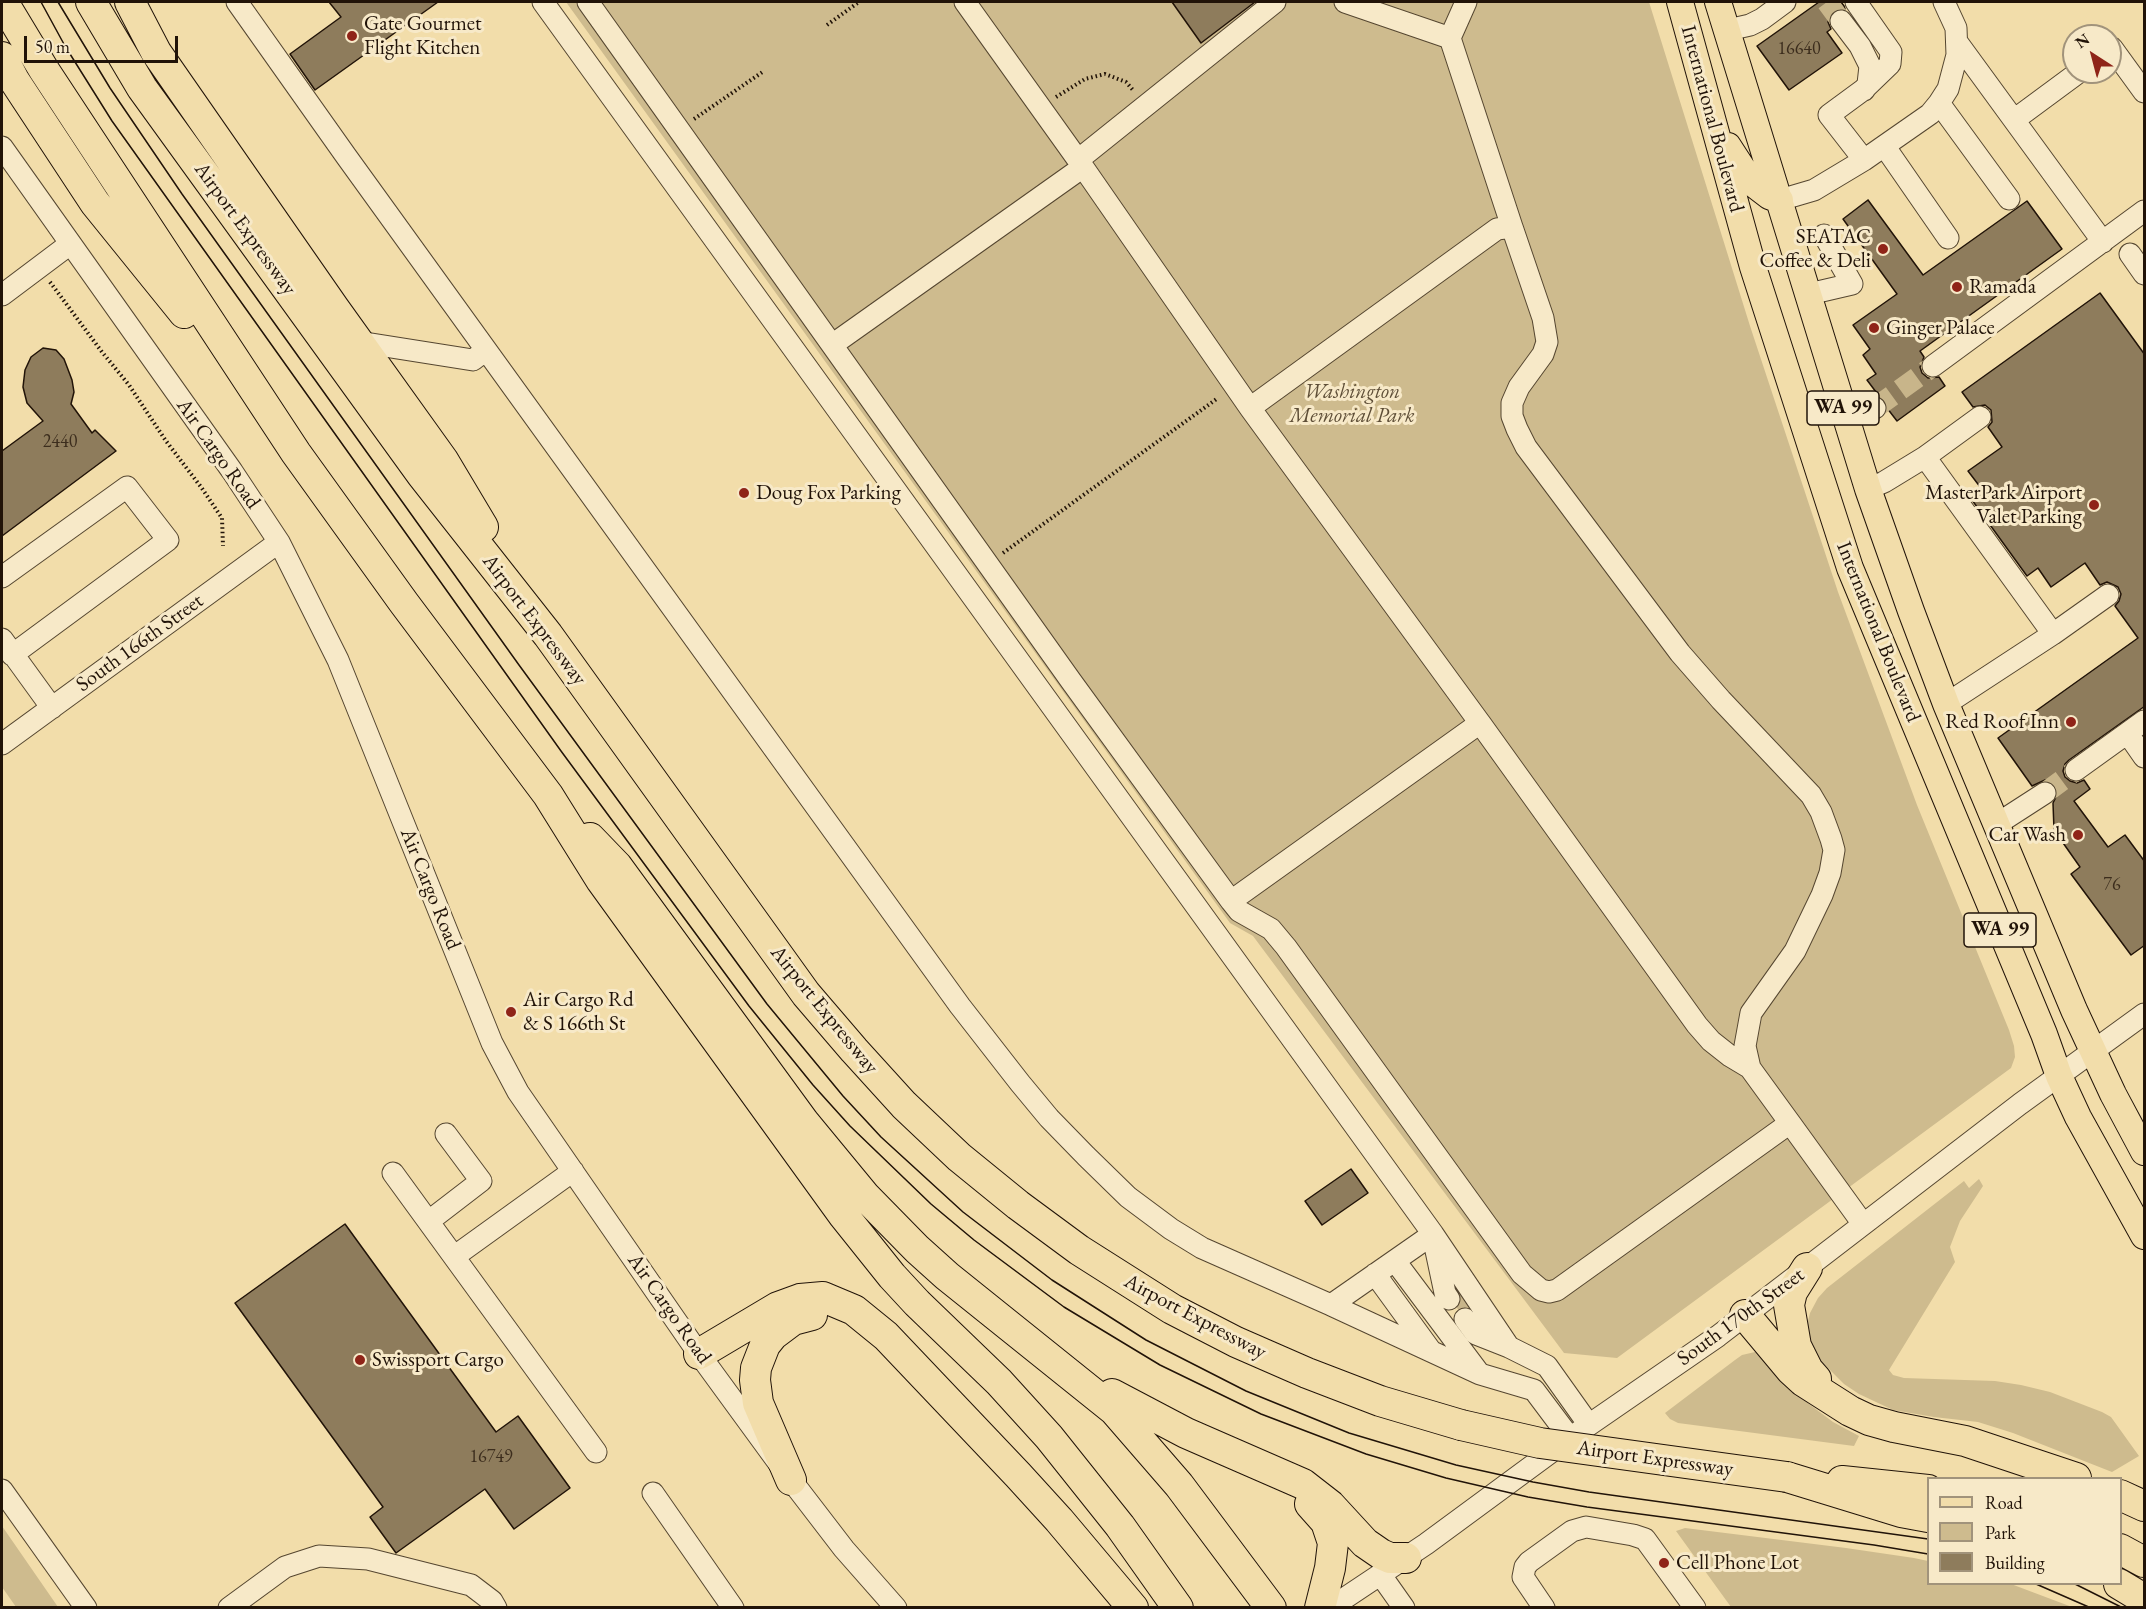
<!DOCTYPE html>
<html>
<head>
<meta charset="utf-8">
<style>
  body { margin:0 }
  #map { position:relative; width:2146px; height:1609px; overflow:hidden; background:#f2ddaa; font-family:"EB Garamond",serif }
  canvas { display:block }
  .frame { position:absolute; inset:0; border:3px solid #211308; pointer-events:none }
  .legend { position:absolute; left:1927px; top:1477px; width:195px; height:108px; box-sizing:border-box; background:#f7e9c8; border:2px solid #a1937b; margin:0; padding:8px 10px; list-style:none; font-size:18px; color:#211308 }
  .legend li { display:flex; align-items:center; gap:12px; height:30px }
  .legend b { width:30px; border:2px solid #a1937b }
  .north { position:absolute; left:2062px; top:24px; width:60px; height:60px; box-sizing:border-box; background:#f7e9c8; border:2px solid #a1937b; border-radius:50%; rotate:324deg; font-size:16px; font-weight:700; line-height:24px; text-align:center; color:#211308 }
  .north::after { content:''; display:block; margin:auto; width:21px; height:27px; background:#8f2418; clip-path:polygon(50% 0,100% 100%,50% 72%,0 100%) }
  .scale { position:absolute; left:24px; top:36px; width:154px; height:27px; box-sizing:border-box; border:3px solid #211308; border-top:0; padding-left:8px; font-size:18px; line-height:21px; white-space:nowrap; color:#211308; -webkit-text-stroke:4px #f7e9c8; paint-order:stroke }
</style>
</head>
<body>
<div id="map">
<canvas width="2146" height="1609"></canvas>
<div class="frame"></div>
<ul class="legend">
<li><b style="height:8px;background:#f2ddaa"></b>Road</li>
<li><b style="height:16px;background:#cebb8e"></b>Park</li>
<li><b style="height:16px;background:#8e7c5c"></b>Building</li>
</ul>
<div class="north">N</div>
<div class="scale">50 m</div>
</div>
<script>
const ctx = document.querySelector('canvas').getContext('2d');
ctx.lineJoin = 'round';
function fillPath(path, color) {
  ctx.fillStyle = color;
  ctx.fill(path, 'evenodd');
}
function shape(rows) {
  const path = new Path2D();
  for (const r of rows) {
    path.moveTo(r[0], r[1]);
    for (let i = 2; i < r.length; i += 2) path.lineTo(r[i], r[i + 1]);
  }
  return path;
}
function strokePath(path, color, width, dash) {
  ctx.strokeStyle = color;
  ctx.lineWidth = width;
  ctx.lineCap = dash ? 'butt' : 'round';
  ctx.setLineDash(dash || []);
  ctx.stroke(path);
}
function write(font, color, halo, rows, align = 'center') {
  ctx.font = font + ' "EB Garamond",serif';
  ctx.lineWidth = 6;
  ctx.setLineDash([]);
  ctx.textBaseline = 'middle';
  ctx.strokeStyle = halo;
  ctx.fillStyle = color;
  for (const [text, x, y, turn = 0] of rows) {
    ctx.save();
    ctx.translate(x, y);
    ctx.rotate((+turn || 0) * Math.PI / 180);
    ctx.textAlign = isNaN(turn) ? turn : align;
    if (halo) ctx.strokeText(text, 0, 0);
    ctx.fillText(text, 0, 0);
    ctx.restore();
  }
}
const green = shape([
  [566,2,1649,2,1750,326,1838,592,1917,805,2009,1030,2014,1046,2015,1057,2011,1068,1617,1358,1564,1353,1253,936,1230,923],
  [1979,1179,1983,1186,1960,1221,1950,1247,1955,1262,1889,1370,1893,1375,1904,1378,1995,1381,2021,1385,2050,1392,2102,1412,2111,1417,2139,1456,2112,1472,2013,1433,1978,1422,1934,1417,1893,1410,1859,1394,1844,1384,1812,1352,1807,1325,1810,1313,1818,1298,1827,1288,1964,1181,1969,1188],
  [1755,1352,1762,1354,1790,1387,1809,1404,1833,1422,1859,1436,1854,1446,1678,1423,1670,1419,1665,1413,1735,1360,1742,1355],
  [2,1526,58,1607,16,1607,2,1587],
  [1685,1528,1846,1548,1914,1558,1928,1561,1928,1584,2011,1584,2072,1607,1731,1607,1676,1531]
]);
const building = shape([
  [329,2,438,2,315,90,290,54,341,17,329,2],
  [1172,2,1255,2,1201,43,1172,2],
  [1819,2,1841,2,1844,6,1845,9,1839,9,1830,16,1828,22,1831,29,1827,32,1842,53,1789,90,1757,46,1819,2],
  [1868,200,1923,275,2027,201,2062,249,1920,351,1924,357,1920,367,1922,373,1928,378,1939,377,1945,386,1897,421,1887,408,1884,399,1879,396,1867,380,1876,374,1863,355,1870,349,1853,325,1897,294,1843,219,1868,200],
  [2100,293,2145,355,2145,706,2069,760,2065,764,2063,771,2065,777,2070,781,2077,783,2084,780,2090,789,2074,801,2108,847,2125,835,2145,862,2145,945,2131,955,2071,874,2080,867,2054,830,2053,803,2058,793,2056,787,2052,782,2045,780,2032,786,1998,738,2138,638,2115,606,2119,601,2121,594,2118,587,2107,582,2100,585,2085,563,2051,587,2038,568,2027,576,1972,500,1984,492,1968,471,2002,447,1988,427,1992,422,1991,410,1985,405,1973,407,1962,392,2100,293],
  [43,348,56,350,64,359,72,380,74,392,71,404,92,433,95,430,116,451,2,536,2,451,43,421,27,403,23,387,25,370,31,357,43,348],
  [1351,1169,1368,1193,1322,1225,1305,1201,1351,1169],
  [345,1224,496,1432,518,1416,570,1488,514,1529,485,1489,396,1553,370,1517,383,1507,235,1303,345,1224]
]);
const minorTunnel = shape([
  [1827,2,1841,21],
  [1875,408,1933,366],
  [2045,793,2076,770],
  [1458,1292,1474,1313]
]);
const path = shape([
  [827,25,859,2],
  [1056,97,1085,79,1105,74,1126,82,1133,90],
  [694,119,764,71],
  [50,282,102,352,129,385,166,441,201,487,222,518,223,546],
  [1003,553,1218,398]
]);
const minor = shape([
  [237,2,346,156,960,1006,1020,1083,1049,1118,1086,1156,1128,1197,1171,1229,1202,1248,1331,1305,1433,1234],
  [543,2,1433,1234,1509,1347],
  [588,2,1071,681,1231,901,1239,911,1271,929,1286,947,1522,1274,1541,1290,1549,1292,1557,1290,1790,1123,1863,1224],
  [965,2,1083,167],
  [1856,2,1891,52,1890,64,1863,90,1829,115,1864,160],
  [1841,21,1860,46,1870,66,1868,84,1864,90],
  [1728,30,1750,25,1762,19,1785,2],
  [1450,38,1466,2],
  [1957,42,2103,242],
  [2110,49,2112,48,2144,92],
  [1939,103,2009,199],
  [2014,120,2079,72],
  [2,147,232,471,279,542,338,660,492,1043,518,1092,699,1354,791,1480,844,1549,896,1608],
  [1885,147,1948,238],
  [1078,160,1275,2],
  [1780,200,1814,190,1864,160,1930,114,1939,103,1948,89,1957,55,1956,28,1944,2],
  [1512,227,1543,318,1547,342,1543,354,1519,387,1512,403,1512,416,1517,429,1526,447,1680,653,1721,700,1811,795,1821,812,1831,839,1834,850,1830,873,1822,895,1795,951,1751,1013,1745,1046,1750,1068],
  [2130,254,2144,274],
  [1809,294,1852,284,1824,235],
  [2,295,70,244],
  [359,342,473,360,486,350],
  [832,345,1083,167,1250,408,1480,723],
  [1933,366,2144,211],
  [1250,408,1497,229,1512,227,1450,38,1345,2],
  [1846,417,1875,408],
  [1925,457,1980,417],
  [1868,489,1884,482,1925,457,2053,634,1946,704],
  [2,577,127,487,168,540,12,655],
  [2053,634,2108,595],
  [2,639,52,708],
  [2128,734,2144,757],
  [2,744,279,542],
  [2076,770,2144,721],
  [1997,824,2045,793],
  [1231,901,1480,723,1697,1025,1711,1041,1730,1056,1750,1068,1790,1123],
  [393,1173,596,1452],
  [429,1221,481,1181,446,1134],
  [1435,1246,1445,1293,1449,1299],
  [455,1256,573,1171],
  [1395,1261,1479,1373],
  [1375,1274,1431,1351],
  [1331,1305,1480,1374,1534,1390,1570,1438],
  [1465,1319,1476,1334,1509,1347,1547,1366,1589,1425],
  [2,1490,86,1608],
  [653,1493,733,1608],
  [1380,1574,1404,1608],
  [229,1608,285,1567,319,1556,368,1559,471,1585,492,1601,496,1608],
  [1330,1608,1426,1544,1570,1438,1718,1336,2020,1104,2144,1014],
  [1544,1608,1523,1577,1525,1567,1529,1562,1572,1531,1586,1527,1633,1535,1645,1539,1695,1608]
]);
const major = shape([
  [1680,2,1753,267,1850,568,2044,1034,2059,1076,2078,1117,2144,1236],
  [1718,2,1868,489,1911,611,1946,704,2074,1010,2113,1094,2144,1152],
  [1728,146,1752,183,1769,196,1780,200]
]);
const highway = shape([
  [3,2,44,70,296,453,404,603,548,795,601,880,844,1216,892,1276,917,1303,999,1382,1049,1437,1120,1526,1178,1608],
  [91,2,142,88,422,475,548,635,806,994,854,1050,904,1105,959,1157,1018,1205,1079,1250,1172,1309,1236,1342,1307,1373,1380,1401,1461,1425],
  [130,2,156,52,334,308,443,460,483,527],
  [2,57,14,80,95,203,184,313],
  [590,838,617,866,804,1122,865,1196,917,1249,947,1276,1114,1410,1179,1485,1271,1608],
  [1807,1268,1792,1292,1789,1305,1796,1346,1808,1370,1816,1379],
  [1745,1315,1791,1370,1803,1381,1850,1411,1869,1420,1894,1427,1965,1441,2076,1478],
  [699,1354,778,1307,800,1299,823,1297,854,1310,886,1336,1018,1475,1059,1520,1133,1608],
  [1112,1394,1186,1433,1303,1484,1330,1505,1365,1543,1381,1554,1390,1558,1406,1558],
  [1787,1477,1901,1512,1928,1517],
  [791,1480,758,1403,755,1380,756,1368,765,1345,773,1335,793,1320,812,1315],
  [1842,1481,1928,1490],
  [2120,1495,2144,1506],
  [1310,1504,1326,1522,1333,1543,1330,1568,1320,1608],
  [2120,1549,2144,1562],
  [2119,1584,2144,1599]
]);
const tram = shape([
  [41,2,65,46,112,121,561,751,749,1006,813,1085,850,1126,931,1204,974,1240,1064,1307,1160,1365,1261,1414,1366,1454,1446,1478,1528,1497,1587,1507,1874,1545,1928,1554],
  [58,2,110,88,182,194,519,665,767,1004,843,1096,881,1137,963,1212,1052,1280,1146,1340,1246,1391,1349,1433,1456,1465,1533,1482,1589,1492,1928,1539],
  [2036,1584,2091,1608],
  [2075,1584,2123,1608]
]);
const highwayBridge = shape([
  [1461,1425,1540,1443,1787,1477]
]);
const markers = [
  [352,36,6,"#8f2418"],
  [1883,249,6,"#8f2418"],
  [1957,287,6,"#8f2418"],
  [1874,328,6,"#8f2418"],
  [744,493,6,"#8f2418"],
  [2094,505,6,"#8f2418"],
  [2071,722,6,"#8f2418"],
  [2078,835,6,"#8f2418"],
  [511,1012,6,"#8f2418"],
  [360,1360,6,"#8f2418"],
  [1664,1563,6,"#8f2418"]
];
const numberNames = [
  ["16640",1799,49],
  ["2440",60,442],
  ["76",2112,885],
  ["16749",491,1457]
];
const shields = [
  [1843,408,72],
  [2000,930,72]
];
const shieldNames = [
  ["WA 99",1843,408],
  ["WA 99",2000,930]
];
const poiNames = [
  ["Gate Gourmet",364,24],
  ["Flight Kitchen",364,48],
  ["SEATAC",1871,237,"right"],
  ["Coffee & Deli",1871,261,"right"],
  ["Ramada",1969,287],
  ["Ginger Palace",1886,328],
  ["Doug Fox Parking",756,493],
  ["MasterPark Airport",2082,493,"right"],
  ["Valet Parking",2082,517,"right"],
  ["Red Roof Inn",2059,722,"right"],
  ["Car Wash",2066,835,"right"],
  ["Air Cargo Rd",523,1000],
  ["& S 166th St",523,1024],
  ["Swissport Cargo",372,1360],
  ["Cell Phone Lot",1676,1563]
];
const streetNames = [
  ["International Boulevard",1712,119,75],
  ["Airport Expressway",245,229,54],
  ["Air Cargo Road",218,454,55],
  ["Airport Expressway",534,620,53],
  ["International Boulevard",1878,632,68],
  ["South 166th Street",140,643,-36],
  ["Air Cargo Road",430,889,68],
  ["Airport Expressway",824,1010,51],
  ["Air Cargo Road",669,1309,55],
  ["Airport Expressway",1195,1317,28],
  ["South 170th Street",1741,1317,-36],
  ["Airport Expressway",1655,1459,8]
];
const parkNames = [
  ["Washington",1352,392],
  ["Memorial Park",1352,416]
];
fillPath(green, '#cebb8e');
fillPath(building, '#8e7c5c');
strokePath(building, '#211308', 1.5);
strokePath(minorTunnel, '#c8b58a', 21, [21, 10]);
strokePath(minor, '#554630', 23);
strokePath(major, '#211308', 28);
strokePath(highway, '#211308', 32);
strokePath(path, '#211308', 4, [1.5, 3]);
strokePath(minor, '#f7e9c8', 21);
strokePath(major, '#f2ddaa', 26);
strokePath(highway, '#f2ddaa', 30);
strokePath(tram, '#211308', 1.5);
strokePath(highwayBridge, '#211308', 32, []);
strokePath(highwayBridge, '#f2ddaa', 30);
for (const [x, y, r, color] of markers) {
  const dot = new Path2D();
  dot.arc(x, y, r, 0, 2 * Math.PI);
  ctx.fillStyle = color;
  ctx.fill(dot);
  strokePath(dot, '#f7e9c8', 2);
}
write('18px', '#3c2d1d', null, numberNames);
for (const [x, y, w] of shields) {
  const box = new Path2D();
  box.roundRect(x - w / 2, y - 17, w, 34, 4.5);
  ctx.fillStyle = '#f7e9c8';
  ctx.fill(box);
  strokePath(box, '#211308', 1.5);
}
write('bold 20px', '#211308', null, shieldNames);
write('21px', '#211308', '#f7e9c8', poiNames, 'left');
write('21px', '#211308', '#f7e9c8', streetNames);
write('italic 21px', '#5e4e37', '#f7e9c8', parkNames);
</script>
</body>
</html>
